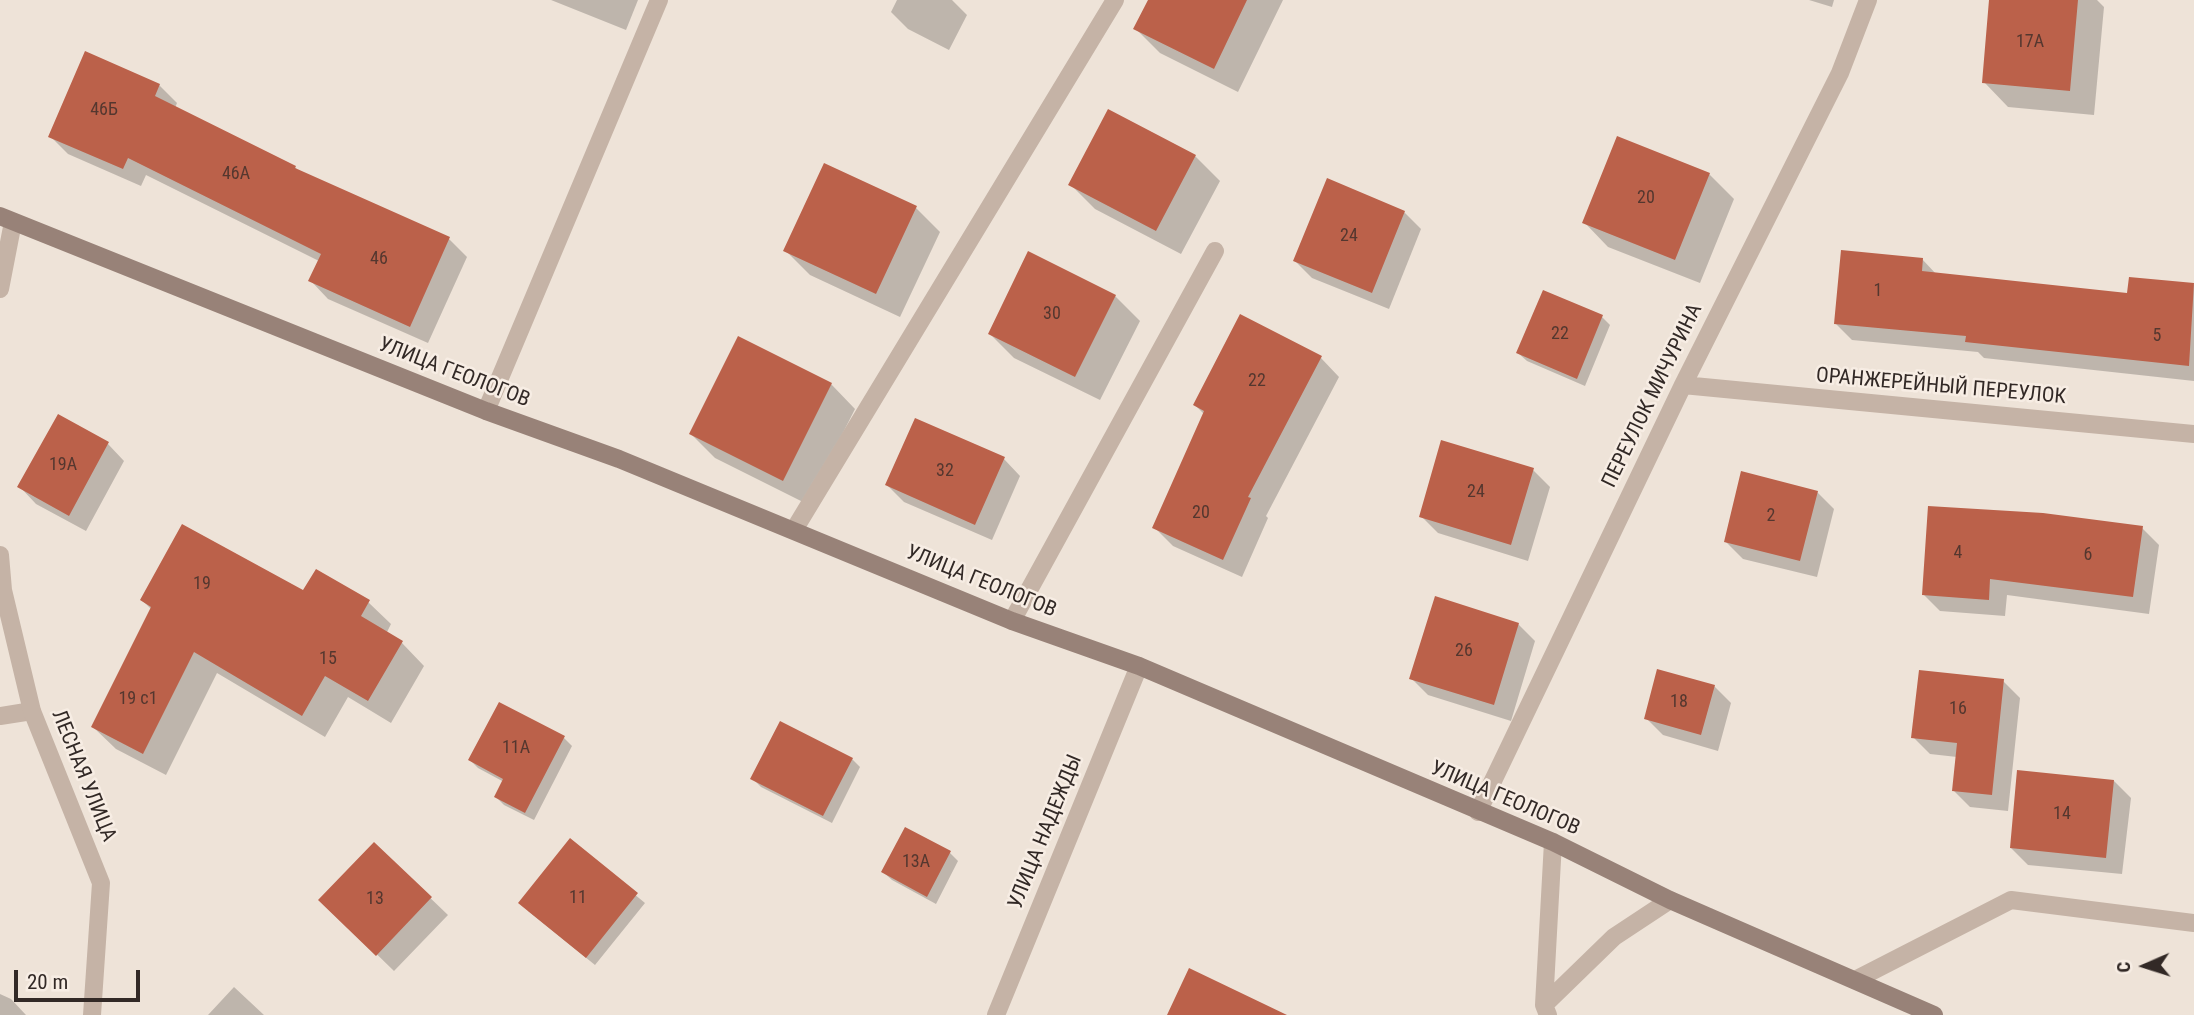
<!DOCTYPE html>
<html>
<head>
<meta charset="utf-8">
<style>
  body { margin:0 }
  #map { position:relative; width:2194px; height:1015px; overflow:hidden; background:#eee3d8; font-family:"Roboto Condensed",sans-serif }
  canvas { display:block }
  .north { position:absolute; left:2110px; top:931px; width:70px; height:70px; -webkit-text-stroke:5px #f7ede4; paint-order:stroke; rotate:267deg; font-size:19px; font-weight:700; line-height:28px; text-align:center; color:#322926 }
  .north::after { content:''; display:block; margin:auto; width:24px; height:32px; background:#322926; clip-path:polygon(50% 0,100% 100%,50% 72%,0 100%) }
  .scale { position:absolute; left:14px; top:970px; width:126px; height:32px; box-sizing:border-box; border:4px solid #322926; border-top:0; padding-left:9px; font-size:21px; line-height:24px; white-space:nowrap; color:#322926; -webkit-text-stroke:5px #f7ede4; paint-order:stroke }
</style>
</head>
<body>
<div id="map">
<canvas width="2194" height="1015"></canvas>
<div class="north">С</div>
<div class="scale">20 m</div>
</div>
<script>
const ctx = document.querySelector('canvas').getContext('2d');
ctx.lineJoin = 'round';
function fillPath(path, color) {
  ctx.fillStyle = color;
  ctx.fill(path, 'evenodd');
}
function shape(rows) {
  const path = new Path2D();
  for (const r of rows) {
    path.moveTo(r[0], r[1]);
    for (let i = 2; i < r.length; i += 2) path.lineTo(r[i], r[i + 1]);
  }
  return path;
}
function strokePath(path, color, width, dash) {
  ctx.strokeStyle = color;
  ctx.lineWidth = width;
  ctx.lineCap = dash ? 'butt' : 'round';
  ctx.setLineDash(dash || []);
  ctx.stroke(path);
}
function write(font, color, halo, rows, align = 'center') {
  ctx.font = font + ' "Roboto Condensed",sans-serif';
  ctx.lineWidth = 5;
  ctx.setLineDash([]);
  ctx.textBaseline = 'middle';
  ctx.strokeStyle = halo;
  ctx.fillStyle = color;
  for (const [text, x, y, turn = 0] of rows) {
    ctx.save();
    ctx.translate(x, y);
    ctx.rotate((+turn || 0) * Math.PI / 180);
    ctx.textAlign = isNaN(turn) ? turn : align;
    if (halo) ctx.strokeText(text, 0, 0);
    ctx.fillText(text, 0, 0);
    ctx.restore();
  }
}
const shadow = shape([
  [551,0,638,0,626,30],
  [897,0,952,0,967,15,949,50,908,29,891,12],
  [1150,0,1283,0,1238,92,1160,53,1136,29],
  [1809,0,1834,0,1832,7],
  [1991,0,2097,0,2104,7,2094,115,2008,107,1984,82],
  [159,85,177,103,175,108,295,167,300,173,449,239,467,257,428,343,328,299,311,281,319,261,146,175,141,186,68,154,50,136],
  [1195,156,1220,181,1181,254,1095,209,1071,185],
  [1709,174,1734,199,1700,283,1608,247,1584,222],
  [916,208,940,232,900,317,810,275,785,250],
  [1404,212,1421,229,1389,309,1312,278,1295,261],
  [1029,254,1115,296,1140,321,1100,400,1014,358,990,334],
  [1922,259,1937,275,2129,295,2130,279,2194,285,2194,381,1984,358,1978,352,1852,340,1835,323],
  [1602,317,1610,325,1585,386,1527,361,1518,353],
  [1321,358,1339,377,1266,516,1268,518,1242,577,1173,546,1154,527,1205,415,1195,405],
  [831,384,855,409,807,504,715,458,691,434],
  [108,444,124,461,86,531,36,504,20,487],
  [1004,459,1020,476,992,540,904,502,887,485],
  [1533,470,1550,487,1528,561,1438,533,1421,516],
  [1817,492,1834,509,1817,577,1743,559,1726,542],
  [2142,528,2159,545,2149,614,2007,595,2005,616,1940,611,1923,594],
  [304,592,368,602,391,624,386,634,402,643,424,666,391,723,348,697,325,737,217,673,166,775,116,749,93,727,152,610,142,600],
  [1518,624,1535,641,1511,721,1428,695,1411,678],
  [2003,681,2020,698,2008,811,1970,807,1953,790,1957,757,1930,754,1913,737],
  [1714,686,1731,703,1718,751,1663,735,1646,718],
  [564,738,572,746,534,820,504,805,496,797,504,782,478,768,470,760],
  [852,759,860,767,832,823,761,787,753,779],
  [2114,781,2131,798,2122,874,2028,865,2011,848],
  [570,841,645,903,595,965,528,911],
  [374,844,448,915,394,971,321,900],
  [950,853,958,861,936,904,892,880,883,872],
  [234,987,264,1015,208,1015],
  [0,994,11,999,26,1015,0,1015]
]);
const building = shape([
  [1148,0,1247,0,1214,69,1133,29],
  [1989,0,2078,0,2070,91,1982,83],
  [85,51,160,84,155,96,296,166,295,168,450,237,410,327,308,281,321,254,128,158,123,169,48,137],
  [1108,109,1196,155,1156,231,1068,185],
  [1617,136,1710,173,1675,260,1582,223],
  [824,163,917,206,876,294,783,251],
  [1327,178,1405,211,1372,293,1293,261],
  [1841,250,1923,258,1922,271,2127,293,2129,277,2194,283,2189,366,1965,342,1966,336,1834,324],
  [1028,251,1116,295,1075,377,988,334],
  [1543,290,1603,315,1577,379,1516,353],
  [1240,314,1322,356,1248,497,1251,498,1223,560,1152,528,1204,411,1193,405],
  [738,336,832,383,783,481,689,434],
  [58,414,109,442,69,516,17,487],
  [915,418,1005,457,975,525,885,485],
  [1441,440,1534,468,1511,545,1419,517],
  [1741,471,1818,491,1800,561,1724,542],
  [1928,506,2043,513,2143,526,2133,597,1990,579,1989,600,1922,595],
  [182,524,303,590,316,569,370,600,361,616,403,641,368,701,325,676,302,716,194,652,143,754,91,727,151,607,140,600],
  [1435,596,1519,623,1494,705,1409,679],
  [1657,669,1715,685,1701,735,1644,719],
  [1919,670,2004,679,1992,795,1952,791,1957,743,1911,738],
  [499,702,565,736,525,813,494,797,503,779,468,760],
  [780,721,853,758,823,816,750,779],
  [2017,770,2114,780,2106,858,2010,848],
  [905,827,951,851,927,897,881,872],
  [570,838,638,893,586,958,518,903],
  [374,842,432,897,376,956,318,900],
  [1189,968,1287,1015,1167,1015]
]);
const lane = shape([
  [486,411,659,0],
  [794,530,1115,0],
  [1012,621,1215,251],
  [0,716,32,711],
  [1544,1005,1614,937,1670,900],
  [1548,1015,1544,1005,1553,842]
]);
const street = shape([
  [0,289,13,222],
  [1683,385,2194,434],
  [0,555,3,590,32,711,101,883,92,1015],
  [1478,812,1683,385,1840,73,1868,0],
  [1855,980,2011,900,2194,923],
  [996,1015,1139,666]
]);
const secondary = shape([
  [0,216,486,411,619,459,1012,621,1139,666,1553,842,1670,900,1934,1015]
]);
const numberNames = [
  ["17А",2030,42],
  ["46Б",104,110],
  ["46А",236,174],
  ["20",1646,198],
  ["24",1349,236],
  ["46",379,259],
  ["1",1878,291],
  ["30",1052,314],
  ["22",1560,334],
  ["5",2157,336],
  ["22",1257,381],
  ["19А",63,465],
  ["32",945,471],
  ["24",1476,492],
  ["20",1201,513],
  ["2",1771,516],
  ["4",1958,553],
  ["6",2088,555],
  ["19",202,584],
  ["26",1464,651],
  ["15",328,659],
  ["19 с1",138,699],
  ["18",1679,702],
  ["16",1958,709],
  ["11А",516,748],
  ["14",2062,814],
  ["13А",916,862],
  ["11",578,898],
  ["13",375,899]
];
const streetNames = [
  ["УЛИЦА ГЕОЛОГОВ",454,373,21],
  ["ОРАНЖЕРЕЙНЫЙ ПЕРЕУЛОК",1941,387,5],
  ["ПЕРЕУЛОК МИЧУРИНА",1653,396,-64],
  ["УЛИЦА ГЕОЛОГОВ",981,582,22],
  ["ЛЕСНАЯ УЛИЦА",83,776,68],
  ["УЛИЦА ГЕОЛОГОВ",1505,799,23],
  ["УЛИЦА НАДЕЖДЫ",1046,832,-68]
];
fillPath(shadow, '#0003');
fillPath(building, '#bb614a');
strokePath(lane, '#c5b3a6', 18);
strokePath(street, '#c5b3a6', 18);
strokePath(secondary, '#988278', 18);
write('18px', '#54372f', null, numberNames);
write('21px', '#322926', '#f7ede4', streetNames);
</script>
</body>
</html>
